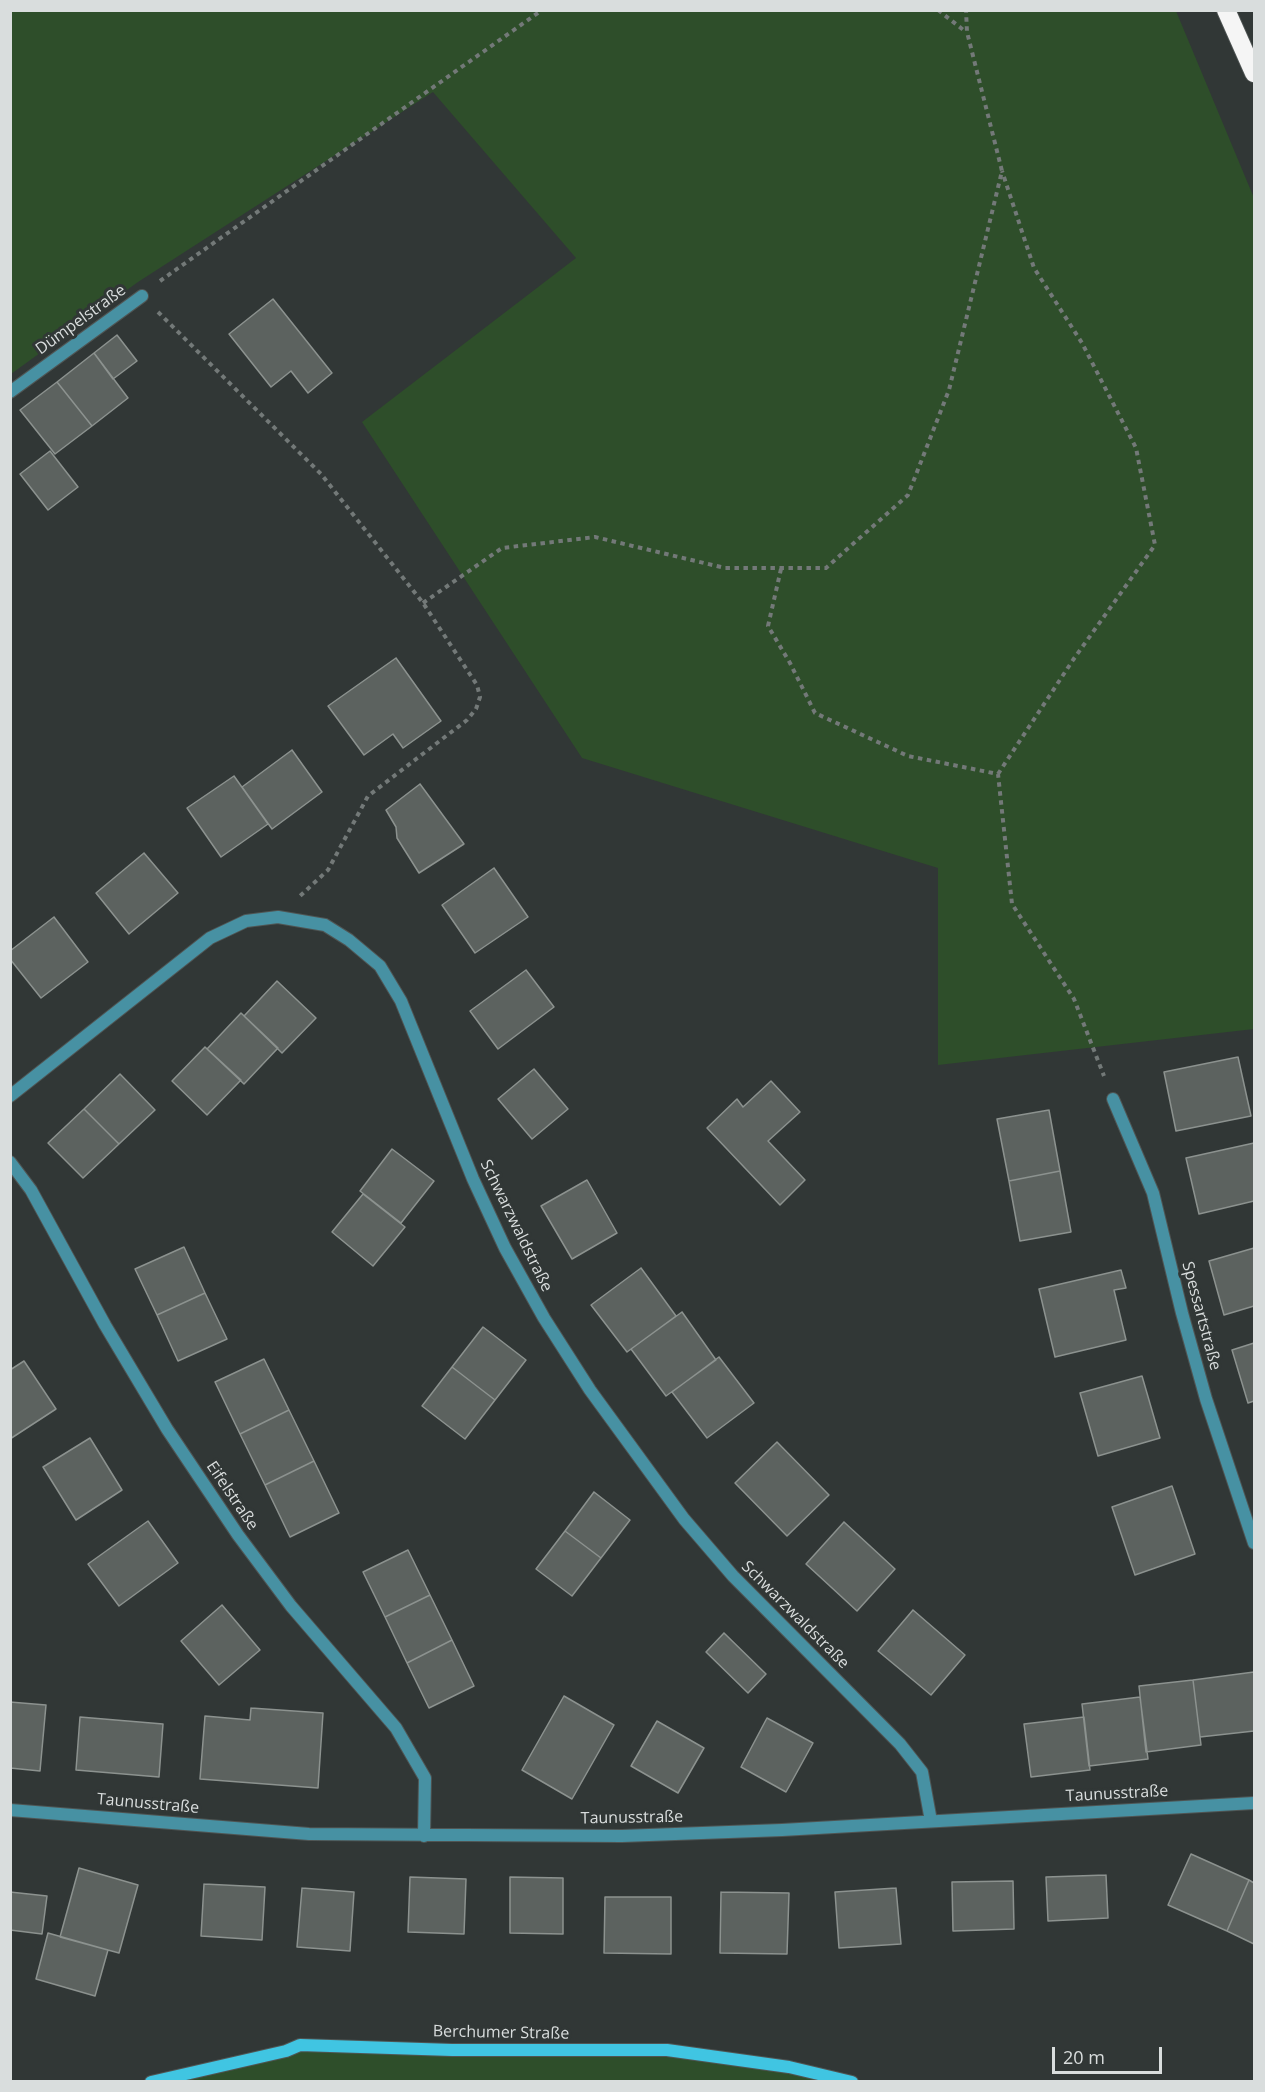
<!DOCTYPE html>
<html>
<head>
<meta charset="utf-8">
<style>
  body { margin:0 }
  #map { position:relative; width:1265px; height:2092px; overflow:hidden; background:#313736; font-family:"Open Sans",sans-serif }
  canvas { display:block }
  .frame { position:absolute; inset:0; border:12px solid #d9dddd; pointer-events:none }
  .scale { position:absolute; left:1052px; top:2047px; width:110px; height:27px; box-sizing:border-box; border:3px solid #d9dddd; border-top:0; padding-left:8px; font-size:18px; line-height:21px; white-space:nowrap; color:#d9dddd; -webkit-text-stroke:4px #313736; paint-order:stroke }
</style>
</head>
<body>
<div id="map">
<canvas width="1265" height="2092"></canvas>
<div class="frame"></div>
<div class="scale">20 m</div>
</div>
<script>
const ctx = document.querySelector('canvas').getContext('2d');
ctx.lineJoin = 'round';
function fillPath(path, color) {
  ctx.fillStyle = color;
  ctx.fill(path, 'evenodd');
}
function shape(rows) {
  const path = new Path2D();
  for (const r of rows) {
    path.moveTo(r[0], r[1]);
    for (let i = 2; i < r.length; i += 2) path.lineTo(r[i], r[i + 1]);
  }
  return path;
}
function strokePath(path, color, width, dash) {
  ctx.strokeStyle = color;
  ctx.lineWidth = width;
  ctx.lineCap = dash ? 'butt' : 'round';
  ctx.setLineDash(dash || []);
  ctx.stroke(path);
}
function write(font, color, halo, rows, align = 'center') {
  ctx.font = font + ' "Open Sans",sans-serif';
  ctx.lineWidth = 6;
  ctx.setLineDash([]);
  ctx.textBaseline = 'middle';
  ctx.strokeStyle = halo;
  ctx.fillStyle = color;
  for (const [text, x, y, turn = 0] of rows) {
    ctx.save();
    ctx.translate(x, y);
    ctx.rotate((+turn || 0) * Math.PI / 180);
    ctx.textAlign = isNaN(turn) ? turn : align;
    if (halo) ctx.strokeText(text, 0, 0);
    ctx.fillText(text, 0, 0);
    ctx.restore();
  }
}
const green = shape([
  [11,10,1176,11,1254,198,1254,1029,938,1065,938,868,582,758,362,422,576,258,433,92,138,282,11,374],
  [452,2050,667,2050,852,2082,151,2082,286,2051]
]);
const building = shape([
  [273,299,332,373,308,393,291,371,271,387,229,334,273,299],
  [117,335,137,361,113,379,94,353,117,335],
  [94,353,128,398,92,426,57,382,94,353],
  [57,382,92,426,55,454,20,410,57,382],
  [50,451,78,487,48,510,20,474,50,451],
  [396,658,441,721,403,748,393,734,364,755,328,706,396,658],
  [292,750,322,792,272,829,242,787,292,750],
  [234,776,268,824,221,857,187,808,234,776],
  [420,784,464,844,419,873,397,838,396,827,386,810,420,784],
  [144,853,178,893,129,934,96,893,144,853],
  [494,868,528,917,475,953,442,905,494,868],
  [54,917,88,962,41,998,10,959,10,951,54,917],
  [526,970,554,1007,498,1049,470,1011,526,970],
  [277,981,316,1018,282,1053,244,1016,277,981],
  [241,1013,278,1048,244,1084,207,1049,241,1013],
  [205,1047,241,1080,207,1115,172,1081,205,1047],
  [1238,1057,1251,1116,1176,1131,1164,1072,1238,1057],
  [534,1069,568,1109,532,1139,498,1099,534,1069],
  [120,1074,155,1110,119,1144,84,1109,120,1074],
  [771,1081,800,1112,768,1141,805,1180,780,1205,707,1128,737,1099,743,1107,771,1081],
  [84,1109,119,1144,83,1178,48,1143,84,1109],
  [1049,1110,1060,1171,1009,1181,997,1119,1049,1110],
  [1254,1143,1254,1201,1199,1214,1186,1158,1254,1143],
  [392,1149,434,1181,401,1223,360,1191,392,1149],
  [1060,1171,1071,1232,1020,1241,1009,1181,1060,1171],
  [587,1180,617,1233,572,1259,541,1206,587,1180],
  [363,1194,405,1227,373,1266,332,1232,363,1194],
  [184,1247,205,1293,157,1315,135,1269,184,1247],
  [1254,1248,1254,1306,1224,1315,1209,1261,1254,1248],
  [641,1268,676,1316,627,1352,591,1305,641,1268],
  [1121,1270,1126,1288,1114,1290,1126,1340,1055,1357,1039,1289,1121,1270],
  [205,1293,227,1339,178,1361,157,1315,205,1293],
  [682,1312,716,1360,666,1396,631,1349,682,1312],
  [483,1327,526,1360,495,1400,452,1367,483,1327],
  [1254,1343,1254,1401,1248,1403,1232,1350,1254,1343],
  [719,1357,754,1403,707,1438,672,1392,719,1357],
  [264,1359,289,1410,240,1434,215,1382,264,1359],
  [24,1361,56,1409,10,1439,10,1370,24,1361],
  [452,1367,495,1400,465,1439,422,1406,452,1367],
  [1142,1376,1160,1438,1098,1456,1080,1393,1142,1376],
  [289,1410,314,1461,265,1485,240,1434,289,1410],
  [90,1438,122,1490,76,1520,43,1467,90,1438],
  [777,1442,829,1495,787,1536,735,1483,777,1442],
  [314,1461,339,1513,290,1537,265,1485,314,1461],
  [1172,1486,1195,1554,1135,1575,1112,1507,1172,1486],
  [594,1492,630,1520,601,1558,565,1531,594,1492],
  [148,1521,178,1563,119,1606,88,1564,148,1521],
  [844,1522,895,1569,857,1611,806,1564,844,1522],
  [565,1531,601,1558,572,1596,536,1569,565,1531],
  [408,1550,430,1595,385,1617,363,1572,408,1550],
  [430,1595,452,1640,407,1663,385,1617,430,1595],
  [222,1605,260,1650,219,1685,181,1641,222,1605],
  [913,1610,965,1655,931,1695,878,1651,913,1610],
  [724,1633,766,1674,748,1693,706,1652,724,1633],
  [452,1640,474,1686,429,1708,407,1663,452,1640],
  [1254,1672,1254,1731,1200,1737,1193,1680,1254,1672],
  [1193,1680,1201,1745,1146,1752,1139,1686,1193,1680],
  [564,1696,614,1725,572,1799,522,1770,564,1696],
  [1140,1697,1148,1759,1089,1766,1082,1704,1140,1697],
  [10,1702,46,1705,40,1771,10,1768,10,1702],
  [251,1708,323,1713,318,1788,200,1779,205,1716,250,1720,251,1708],
  [80,1717,163,1724,159,1777,76,1770,80,1717],
  [1084,1717,1090,1770,1031,1777,1024,1724,1084,1717],
  [767,1718,813,1743,786,1792,741,1767,767,1718],
  [657,1721,704,1748,678,1793,631,1766,657,1721],
  [1191,1854,1249,1880,1227,1931,1168,1905,1191,1854],
  [79,1868,138,1885,119,1953,60,1937,79,1868],
  [1106,1875,1108,1918,1048,1921,1046,1877,1106,1875],
  [410,1877,466,1879,464,1934,408,1932,410,1877],
  [510,1877,563,1878,563,1934,510,1933,510,1877],
  [1249,1880,1254,1883,1254,1944,1227,1931,1249,1880],
  [1013,1881,1014,1929,953,1931,952,1882,1013,1881],
  [204,1884,265,1887,262,1940,201,1936,204,1884],
  [302,1888,354,1892,350,1951,297,1947,302,1888],
  [896,1888,901,1944,839,1948,835,1892,896,1888],
  [10,1892,47,1896,42,1934,10,1930,10,1892],
  [721,1892,789,1893,787,1954,720,1953,721,1892],
  [605,1897,671,1897,671,1954,604,1953,605,1897],
  [48,1933,108,1950,95,1996,36,1979,48,1933]
]);
const path = shape([
  [938,10,966,32],
  [160,281,542,10],
  [158,312,321,474,423,603,477,685,480,697,476,709,467,720,368,796,328,870,300,896],
  [781,569,768,626,790,663,815,713,908,756,998,774,1012,904,1074,999,1104,1076],
  [423,603,502,548,595,537,725,568,826,568,908,495,949,390,1002,171,967,32,966,10],
  [998,774,1073,660,1155,545,1136,448,1082,343,1034,268,1002,171]
]);
const street = shape([
  [10,392,142,296],
  [10,1096,210,938,246,921,278,917,325,925,349,940,380,966,401,1001,473,1179,505,1248,544,1318,590,1390,684,1519,733,1576,900,1744,922,1772,931,1821],
  [1113,1099,1153,1193,1182,1313,1206,1399,1254,1543],
  [10,1162,31,1190,105,1325,167,1429,238,1535,291,1606,396,1728,425,1778,424,1836],
  [10,1810,309,1834,622,1836,782,1830,1254,1803]
]);
const secondary = shape([
  [151,2082,286,2051,300,2045,452,2050,667,2050,789,2067,852,2082]
]);
const highway = shape([
  [1226,10,1254,73]
]);
const streetNames = [
  ["Dümpelstraße",81,320,-36],
  ["Schwarzwaldstraße",516,1226,64],
  ["Spessartstraße",1201,1316,75],
  ["Eifelstraße",232,1496,56],
  ["Schwarzwaldstraße",795,1615,45],
  ["Taunusstraße",1117,1794,-3],
  ["Taunusstraße",148,1804,5],
  ["Taunusstraße",632,1818,-1],
  ["Berchumer Straße",501,2033,1]
];
fillPath(green, '#2e4e2a');
fillPath(building, '#5c625f');
strokePath(building, '#8c928f', 1.5);
strokePath(street, '#4f5554', 14);
strokePath(secondary, '#4f5554', 14);
strokePath(highway, '#4f5554', 20);
strokePath(path, '#737978', 4, [4.5, 4.5]);
strokePath(street, '#4791a3', 12);
strokePath(secondary, '#40c5e2', 12);
strokePath(highway, '#f5f5f5', 18);
write('16px', '#d9dddd', '#313736', streetNames);
</script>
</body>
</html>
